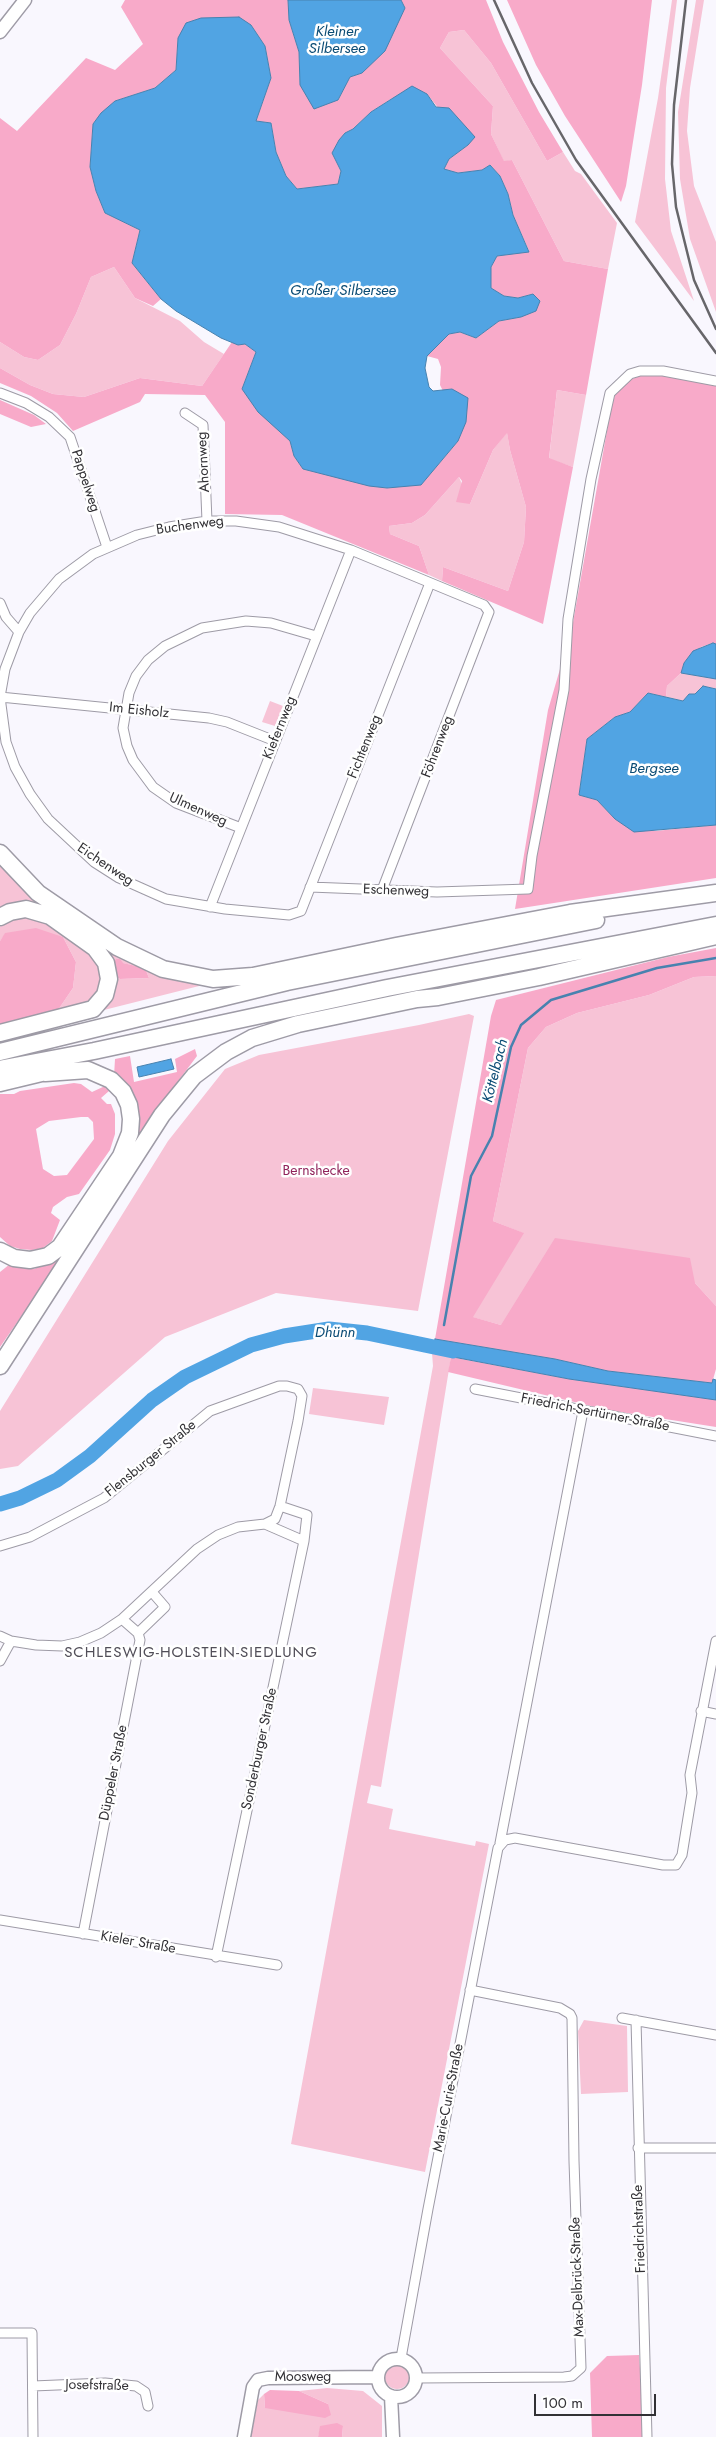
<!DOCTYPE html>
<html>
<head>
<meta charset="utf-8">
<style>
  body { margin:0 }
  #map { position:relative; width:716px; height:2437px; overflow:hidden; background:#f9f7fe; font-family:Jost,sans-serif }
  canvas { display:block }
  .scale { position:absolute; left:534px; top:2394px; width:122px; height:22px; box-sizing:border-box; border:2px solid #323135; border-top:0; padding-left:6px; font-size:15px; line-height:18px; white-space:nowrap; color:#323135; -webkit-text-stroke:4px #fff; paint-order:stroke }
</style>
</head>
<body>
<div id="map">
<canvas width="716" height="2437"></canvas>
<div class="scale">100 m</div>
</div>
<script>
const ctx = document.querySelector('canvas').getContext('2d');
ctx.lineJoin = 'round';
function fillPath(path, color) {
  ctx.fillStyle = color;
  ctx.fill(path, 'evenodd');
}
function shape(rows) {
  const path = new Path2D();
  for (const r of rows) {
    if (r.length === 3) {
      path.moveTo(r[0] + r[2], r[1]);
      path.arc(r[0], r[1], r[2], 0, 2 * Math.PI);
      continue;
    }
    path.moveTo(r[0], r[1]);
    for (let i = 2; i < r.length; i += 2) path.lineTo(r[i], r[i + 1]);
  }
  return path;
}
function strokePath(path, color, width, dash) {
  ctx.strokeStyle = color;
  ctx.lineWidth = width;
  ctx.lineCap = dash ? 'butt' : 'round';
  ctx.setLineDash(dash || []);
  ctx.stroke(path);
}
function write(font, color, halo, rows, align = 'center') {
  ctx.font = font + ' Jost,sans-serif';
  ctx.lineWidth = 5;
  ctx.setLineDash([]);
  ctx.textBaseline = 'middle';
  ctx.strokeStyle = halo;
  ctx.fillStyle = color;
  for (const [text, x, y, turn = 0] of rows) {
    ctx.save();
    ctx.translate(x, y);
    ctx.rotate((+turn || 0) * Math.PI / 180);
    ctx.textAlign = isNaN(turn) ? turn : align;
    if (halo) ctx.strokeText(text, 0, 0);
    ctx.fillText(text, 0, 0);
    ctx.restore();
  }
}
const green = shape([
  [672,0,677,0,666,88,665,179,671,231,694,301,635,222,658,98],
  [696,0,704,0,690,88,687,131,694,186,716,242,716,312,690,239,680,179,678,112],
  [464,30,491,63,547,161,563,152,575,171,581,174,617,223,608,269,564,261,512,160,504,162,491,134,493,106,440,48,449,32],
  [114,267,135,298,180,321,204,342,224,354,202,386,140,378,84,397,53,394,30,385,0,368,0,342,24,357,38,360,60,345,76,314,91,277],
  [557,390,586,395,573,467,549,459],
  [507,432,510,450,526,507,524,542,508,591,443,567,442,581,429,575,419,546,390,534,389,526,412,523,425,515,459,477,470,504,493,450],
  [681,673,716,679,716,689,703,686,695,694,689,694,684,701,666,697,667,686],
  [270,701,283,706,275,726,262,722],
  [0,862,48,905,211,983,104,1010,112,975,120,979,149,978,145,968,122,963,112,965,67,922,0,912],
  [19,916,40,916,88,950,102,970,101,986,88,1003,58,1010,73,988,76,962,63,937,6,933,0,941,0,927,3,923],
  [716,976,716,1306,695,1283,501,1325,472,1317,523,1233,493,1221,528,1048,546,1027,577,1013,649,995,694,977],
  [469,1014,474,1016,418,1311,276,1293,165,1337,18,1466,0,1469,0,1411,168,1141,225,1069,259,1055,419,1025],
  [432,1353,451,1357,381,1787,371,1785,367,1803,393,1809,389,1829,475,1846,476,1841,489,1844,425,2172,291,2144,433,1366],
  [313,1388,389,1397,384,1425,309,1414],
  [584,2020,627,2026,628,2092,581,2094,578,2031],
  [397,2377,12],
  [327,2388,363,2391,382,2406,382,2437,342,2437,343,2426,321,2426,318,2437,251,2437,258,2400,264,2394,265,2408,328,2404,299,2391]
]);
const forest = shape([
  [125,0,288,0,289,20,299,52,300,85,338,100,350,77,362,73,405,8,401,0,486,0,503,42,539,112,563,152,547,161,491,63,464,30,449,32,440,48,493,106,491,134,504,161,512,160,564,261,608,269,586,395,557,390,549,458,573,467,543,624,442,581,443,567,508,591,524,542,526,507,510,450,507,433,493,450,470,504,456,502,462,481,459,477,425,515,412,523,389,526,390,534,419,546,429,575,282,515,225,514,225,422,205,395,145,394,140,402,73,431,57,413,31,396,0,383,0,368,30,385,53,394,84,397,140,378,202,386,232,342,245,344,256,352,242,389,290,441,294,456,303,469,387,488,399,486,436,467,458,441,452,389,443,391,440,385,441,367,438,359,427,356,449,334,460,332,476,338,499,321,521,317,533,294,518,298,504,296,491,288,491,267,497,256,529,251,513,215,508,194,500,176,490,165,482,170,458,173,444,169,449,159,468,145,427,94,391,99,371,112,353,129,345,133,332,153,341,171,338,184,297,189,286,176,276,152,271,123,256,121,271,78,265,46,251,25,178,38,176,70,155,88,115,101,93,124,90,167,96,191,105,213,140,230,132,263,161,299,153,306,135,298,114,267,91,277,76,314,60,345,38,360,24,357,0,342,0,118,17,131,86,58,115,70,143,44,121,7],
  [507,0,652,0,642,85,626,186,621,202,565,116,536,65],
  [659,374,716,386,716,644,713,643,701,647,684,663,681,673,667,686,666,697,648,693,630,712,615,717,587,739,579,795,597,800,615,819,655,831,716,825,716,878,515,909,548,710,572,628,611,408,616,392,630,380,639,376],
  [0,400,34,415,46,424,31,427,0,414],
  [36,928,63,937,76,962,73,988,58,1010,0,1027,0,941,5,933],
  [716,948,716,976,694,977,649,995,577,1013,546,1027,528,1048,493,1221,524,1233,473,1317,501,1325,555,1238,690,1258,695,1283,716,1306,716,1369,712,1383,608,1371,555,1359,435,1339,491,1016,496,1000,668,957],
  [116,959,120,959,123,963,145,968,149,978,120,979,112,975,112,965],
  [195,1049,197,1056,136,1137,114,1076,115,1059,130,1056,134,1082,177,1072,175,1059],
  [74,1083,81,1084,92,1092,105,1086,109,1091,101,1098,107,1104,111,1104,115,1114,115,1134,110,1150,79,1194,67,1197,53,1207,51,1213,60,1220,52,1241,43,1248,32,1250,20,1249,10,1246,0,1237,0,1094,14,1094,20,1091],
  [81,1117,88,1117,93,1122,94,1139,67,1175,54,1176,43,1169,36,1129,49,1121],
  [63,1256,0,1347,0,1272,10,1264,34,1269],
  [451,1357,569,1379,716,1400,716,1427,608,1410,448,1372],
  [639,2355,645,2437,592,2437,590,2373,607,2356],
  [270,2390,299,2391,328,2404,331,2415,325,2418,265,2408,264,2394],
  [337,2423,343,2426,342,2437,318,2437,320,2426]
]);
const water = shape([
  [288,0,401,0,405,8,385,51,362,73,350,77,338,100,314,109,300,85,299,52,289,20,288,0],
  [239,17,251,25,265,46,271,78,256,121,271,123,276,152,286,176,297,189,338,184,341,171,332,153,339,140,345,133,353,129,371,112,412,86,427,94,436,107,449,108,475,137,468,145,449,159,444,169,458,173,482,170,490,165,500,176,508,194,513,215,529,252,497,256,491,267,491,288,504,296,518,298,533,294,540,301,536,311,521,317,499,321,476,338,460,332,449,334,427,356,425,368,429,387,433,391,452,389,468,398,466,422,458,441,421,485,387,488,369,486,303,469,294,456,290,441,258,412,242,389,256,352,245,344,238,345,221,338,176,311,161,299,132,263,140,230,105,213,96,191,90,167,93,124,101,113,115,101,155,88,176,70,178,38,186,23,201,18,239,17],
  [713,643,716,644,716,679,681,673,684,663,693,651,713,643],
  [703,686,716,689,716,825,634,832,615,819,597,800,579,795,587,739,615,717,630,712,648,693,683,701,689,694,695,694,703,686],
  [171,1059,174,1069,139,1077,137,1067,171,1059],
  [435,1339,555,1359,608,1371,712,1383,713,1379,716,1380,716,1400,569,1379,432,1353,435,1339]
]);
const stream = shape([
  [444,1325,471,1176,492,1136,511,1047,521,1025,551,1000,657,968,716,958]
]);
const river = shape([
  [0,1504,20,1498,57,1480,90,1456,152,1400,185,1377,251,1345,284,1336,329,1329,367,1333,453,1351]
]);
const street = shape([
  [0,393,26,403,49,417,70,437,107,547],
  [185,413,203,425,207,521],
  [0,603,6,617,19,632],
  [0,697,209,718,227,722,275,741],
  [241,828,176,803,153,787,133,760,127,746,123,728,129,693,136,676,148,660,165,646,202,628,246,621,271,623,316,636],
  [310,887,437,892,528,889,532,856,564,690,568,619,591,479,610,393,630,374,640,371,663,371,716,381],
  [382,890,489,612,484,605,351,550,279,527,236,521,207,521,169,527,137,535,93,554,59,579,30,613,19,632,5,669,0,697,6,742,15,767,30,794,48,819,94,862,119,878,166,899,225,909,289,915,301,911,430,583],
  [210,907,351,550],
  [475,1389,716,1436],
  [0,1546,30,1537,104,1498,210,1411,279,1386,287,1386,298,1389,302,1396,298,1421,280,1506,275,1519,265,1524,304,1541],
  [138,1633,165,1607,152,1592],
  [0,1636,11,1641,36,1645,62,1646,80,1642,101,1633,122,1619,197,1549,218,1535,238,1527,265,1524],
  [0,1661,11,1641],
  [701,1711,716,1714],
  [500,1843,583,1411],
  [0,1920,277,1965],
  [83,1934,140,1640,138,1633,122,1619],
  [216,1957,304,1541,307,1515,280,1506],
  [622,2018,716,2035],
  [636,2020,647,2437],
  [638,2148,716,2148],
  [0,2333,32,2333,33,2437],
  [401,2358,428,2209,498,1848,505,1840,515,1838,663,1865,676,1865,682,1855,692,1793,690,1775,716,1641],
  [417,2378,564,2377,572,2376,581,2368,574,2161,572,2018,570,2014,560,2008,470,1990],
  [33,2386,105,2383,136,2386,145,2392,148,2406]
]);
const secondary = shape([
  [0,32,25,0],
  [397,2378,19],
  [391,2396,393,2437],
  [244,2437,253,2387,258,2380,268,2378,378,2377]
]);
const highway = shape([
  [0,853,38,893,117,947,163,969,213,979,253,976,396,946,570,913,716,893],
  [0,917,10,912,26,909,50,916,95,948,106,963,109,979,105,995,93,1009,0,1033],
  [0,1052,287,982,596,920],
  [0,1069,94,1051,387,988,716,925],
  [0,1083,54,1070],
  [0,1251,14,1258,30,1260,48,1256,60,1247,121,1156,130,1133,131,1119,129,1105,123,1092,111,1080,88,1070,45,1073],
  [0,1366,162,1115,194,1076,226,1052,252,1038,298,1024,417,999,438,997,539,977,716,936]
]);
const rail = shape([
  [494,0,532,83,576,160,716,353],
  [686,0,674,105,672,164,676,207,694,280,716,329]
]);
const streetNames = [
  ["Ahornweg",204,462,-93],
  ["Pappelweg",85,481,72],
  ["Buchenweg",190,526,-8],
  ["Im Eisholz",139,711,6],
  ["Kiefernweg",280,728,-68],
  ["Fichtenweg",365,747,-68],
  ["Föhrenweg",438,747,-69],
  ["Ulmenweg",198,810,24],
  ["Eichenweg",105,865,34],
  ["Eschenweg",396,891,2],
  ["Friedrich-Sertürner-Straße",595,1413,11],
  ["Flensburger Straße",151,1459,-39],
  ["Sonderburger Straße",260,1749,-78],
  ["Düppeler Straße",114,1773,-79],
  ["Kieler Straße",138,1943,10],
  ["Marie-Curie-Straße",449,2098,-79],
  ["Friedrichstraße",640,2229,-92],
  ["Max-Delbrück-Straße",578,2277,-92],
  ["Moosweg",303,2378],
  ["Josefstraße",97,2386,1]
];
const parkNames = [
  ["Bernshecke",316,1172]
];
const waterNames = [
  ["Kleiner",337,32],
  ["Silbersee",337,49],
  ["Großer Silbersee",343,291],
  ["Bergsee",654,769],
  ["Köttelbach",496,1071,-76],
  ["Dhünn",335,1333]
];
const neighbourhoodNames = [
  ["SCHLESWIG-HOLSTEIN-SIEDLUNG",191,1653]
];
fillPath(green, '#f7c3d6');
fillPath(forest, '#f8aac9');
fillPath(water, '#51a4e3');
strokePath(water, '#4882af', 1);
strokePath(stream, '#4882af', 2.5);
strokePath(river, '#51a4e3', 15);
strokePath(street, '#9e9ba6', 11);
strokePath(secondary, '#9e9ba6', 15);
strokePath(highway, '#9e9ba6', 19);
strokePath(street, '#fff', 9);
strokePath(secondary, '#fff', 12);
strokePath(highway, '#fff', 16);
strokePath(rail, '#67666a', 2.5);
write('14px', '#323135', '#fff', streetNames);
write('14px', '#90235b', '#fff', parkNames);
write('italic 15px', '#0b4c75', '#fff', waterNames);
ctx.letterSpacing = '1px';
write('15px', '#514e58', '#fff', neighbourhoodNames);
ctx.letterSpacing = '0px';
</script>
</body>
</html>
